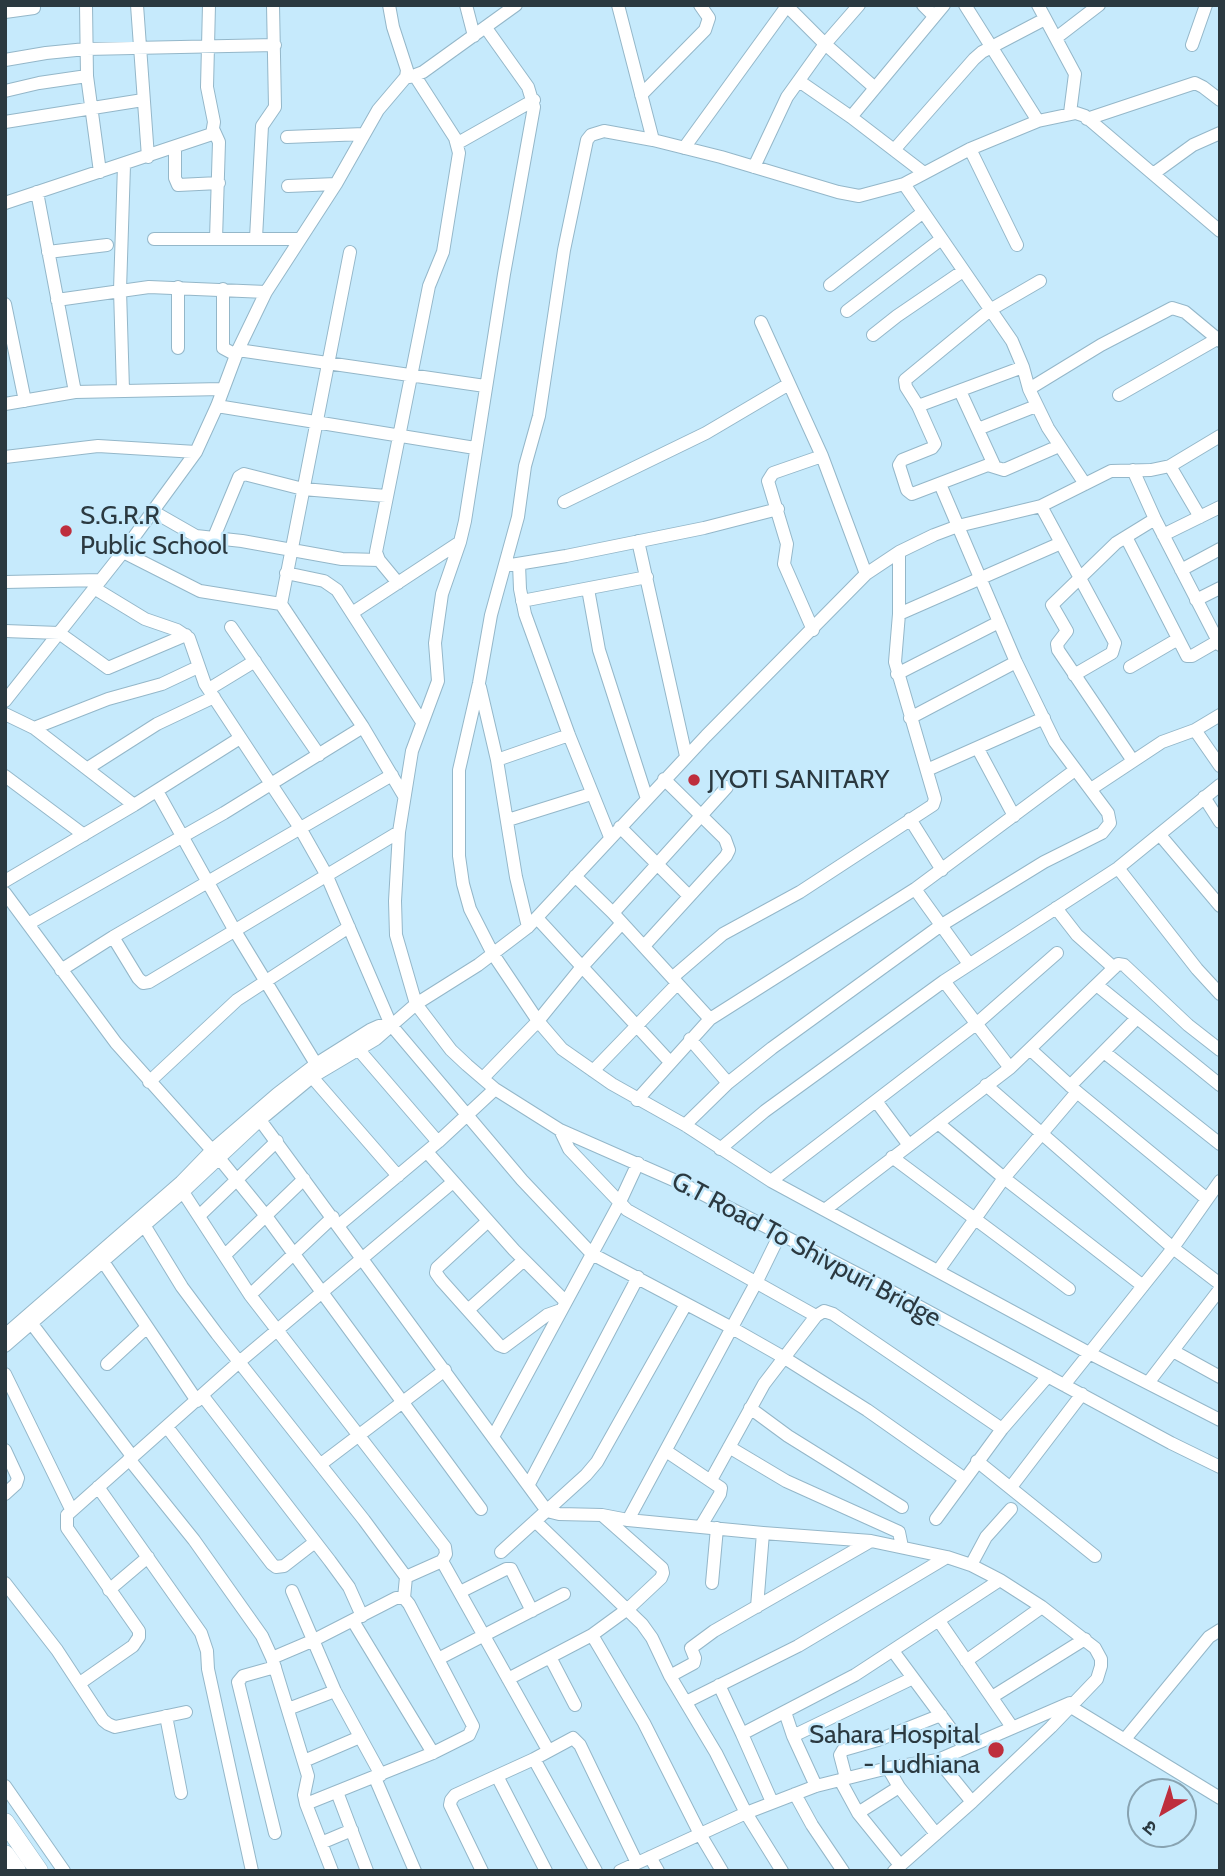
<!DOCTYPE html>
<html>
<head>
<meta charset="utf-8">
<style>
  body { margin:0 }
  #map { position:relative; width:1225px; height:1876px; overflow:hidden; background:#c6eafc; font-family:Cabin,"Noto Sans Devanagari",sans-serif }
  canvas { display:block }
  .frame { position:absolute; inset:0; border:7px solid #2b3940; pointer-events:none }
  .north { position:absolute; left:1127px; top:1778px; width:70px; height:70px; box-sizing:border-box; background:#c6eafc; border:2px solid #88a3b1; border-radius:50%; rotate:219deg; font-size:19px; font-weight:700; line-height:28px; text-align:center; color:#2b3940 }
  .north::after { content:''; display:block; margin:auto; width:24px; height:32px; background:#be2e3d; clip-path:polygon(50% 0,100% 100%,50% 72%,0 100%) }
</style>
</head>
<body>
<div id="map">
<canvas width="1225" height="1876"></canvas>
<div class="frame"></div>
<div class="north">उ</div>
</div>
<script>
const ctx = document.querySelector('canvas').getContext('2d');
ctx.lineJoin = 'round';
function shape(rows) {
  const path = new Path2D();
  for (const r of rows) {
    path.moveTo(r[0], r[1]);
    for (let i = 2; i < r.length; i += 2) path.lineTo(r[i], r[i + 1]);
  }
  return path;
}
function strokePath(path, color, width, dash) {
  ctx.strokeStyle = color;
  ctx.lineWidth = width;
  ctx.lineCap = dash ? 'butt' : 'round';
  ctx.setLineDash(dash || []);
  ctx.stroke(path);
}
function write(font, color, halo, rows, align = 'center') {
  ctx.font = font + ' Cabin,sans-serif';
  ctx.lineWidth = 5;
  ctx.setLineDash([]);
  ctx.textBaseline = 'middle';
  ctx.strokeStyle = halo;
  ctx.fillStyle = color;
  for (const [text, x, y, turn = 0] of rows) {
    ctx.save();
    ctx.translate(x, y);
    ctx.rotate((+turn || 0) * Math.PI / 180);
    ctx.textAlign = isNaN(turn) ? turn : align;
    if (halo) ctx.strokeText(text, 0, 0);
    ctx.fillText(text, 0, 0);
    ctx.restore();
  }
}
const minor = shape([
  [86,5,87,76,100,172],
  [137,5,148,157],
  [466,5,474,36],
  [618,5,653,140],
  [786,5,825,44,875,88],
  [923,5,934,16],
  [965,5,1038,121],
  [1038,5,1075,74,1070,113],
  [5,12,34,8],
  [486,28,528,87,534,107,504,274,465,521,460,542,442,594,435,643,438,681,412,751,399,832,395,901,396,935,416,1004,451,1050,467,1065,495,1089,560,1130,685,1185,883,1287,1171,1443,1220,1467],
  [1056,38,1099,5],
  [1192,45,1206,5],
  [5,60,46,53,86,49,275,45],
  [410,77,423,72,516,5],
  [799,81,851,117,924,173],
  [5,91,39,83,87,76],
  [641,95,705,30,709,18,700,5],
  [851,117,944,5],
  [1087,119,1195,83,1203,87,1220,100],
  [5,122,143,100],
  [214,131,219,142,216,239],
  [287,137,364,134],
  [458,143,534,100],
  [175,148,175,178,178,185,219,183],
  [684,148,787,6],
  [970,149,1017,245],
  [894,150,974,59,982,52,1045,19],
  [754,167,787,97,825,44,859,5],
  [1153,174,1193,145,1220,133],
  [904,184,1012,341,1023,367,1029,389],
  [288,186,336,184],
  [37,192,75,392],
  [5,203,212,134,214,122,207,87,209,5],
  [1220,231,1085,116,1076,113,1038,121,970,149,904,184,859,196,838,192,721,157,653,140,604,131,591,135,587,140,564,250,539,416,525,466,518,517,491,615,479,683,459,770,459,856,463,884,470,909,493,954,538,1021,562,1049,612,1084,685,1125,771,1181,1089,1353,1220,1420],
  [256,238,262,126,275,107,273,5],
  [154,239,300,239],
  [48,252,107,245],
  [350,252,281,604,363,727,404,796],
  [1040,281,990,310,905,380,906,387,918,406,935,444,932,448,902,460,899,465,907,490,912,494,988,465,1004,470,1059,446],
  [830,285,922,213],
  [178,287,178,348],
  [223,289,223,348,236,355],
  [57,300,149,287,266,292],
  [5,304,25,401],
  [847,311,940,240],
  [761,322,822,456,866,574],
  [873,335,897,316,963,271],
  [238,350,485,386],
  [123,390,120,290,124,165],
  [960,391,995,467],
  [1119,395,1217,339],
  [5,404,75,392,222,389],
  [217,406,475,448],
  [918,406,1023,367],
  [978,429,1036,406],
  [5,457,98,446,196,452],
  [1170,466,1200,517],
  [1133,470,1155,519,1220,645],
  [1085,484,1048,428,1029,389,1101,345,1172,308,1185,312,1220,341],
  [564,502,706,433,789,384],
  [1041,506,1115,643,1112,653,1074,675],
  [154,512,196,536,242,541,342,559,379,560],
  [1163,535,1220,507],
  [214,537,239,477,244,474,303,489,386,496],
  [1126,537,1187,656,1192,656,1218,641],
  [638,541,686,756],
  [123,552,200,591,281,604],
  [519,564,520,589,525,614,569,735,610,837],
  [511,565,566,556,704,528,778,509],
  [1181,570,1220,549],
  [286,573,324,581,337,590,422,722],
  [5,582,101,580],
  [398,583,379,560,376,552,429,286,443,252,459,153,455,138,415,76],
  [94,588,145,619,177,630,189,638,205,684,300,828,326,874,391,1025,522,1180,592,1254,732,1328,783,1357,867,1410,965,1479],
  [588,589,599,650,647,799],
  [1196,600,1220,588],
  [522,601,647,577],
  [352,613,460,542],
  [899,614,1061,543],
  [231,627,319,755],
  [813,630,784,564,787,544,768,481,773,473,822,456],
  [5,631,59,633,108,668,186,635],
  [1130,667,1178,639],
  [897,674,999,622],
  [480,687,497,760,516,877,528,927],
  [209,689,255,661],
  [5,701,123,552,196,452,217,406,238,350,266,292,336,184,378,110,406,77,407,70,393,27,389,5],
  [5,714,34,728,134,805],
  [910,718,1016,662],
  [34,728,108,699,162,684,198,667],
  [1195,730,1220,766],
  [978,749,1014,816],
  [497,760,569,735],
  [1133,761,1058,650,1057,644,1067,631,1052,605,1116,543,1155,519],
  [88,768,157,724,214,697],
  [927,770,1044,718],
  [5,776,84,835],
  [1091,789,1162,742,1195,730,1220,715],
  [157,791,235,931,316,1064],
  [1204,797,1220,822],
  [910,819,942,870],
  [508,820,591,794],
  [620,827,689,896],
  [1160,835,1220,906],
  [1118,868,1197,969,1220,994],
  [575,876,613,913,710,1019],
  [5,881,134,805,240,738],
  [915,889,969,964],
  [5,893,116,1043,219,1158,266,1216,481,1509],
  [1056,908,1077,935,1114,968],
  [613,913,727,787],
  [537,918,670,1062],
  [28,924,224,813,363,727],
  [113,937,138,978,143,983,149,982,399,832],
  [644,946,726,856,729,850,725,839,664,779],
  [61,970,113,937,392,775],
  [673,977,723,934,800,892,933,805,935,799,895,662,899,614,899,552],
  [944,981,1010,1068],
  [1098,986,1220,1085],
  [690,1039,728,1083],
  [358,1049,438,1142],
  [1031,1050,1077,1092,1207,1199],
  [1104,1052,1220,1144],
  [593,1071,677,984],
  [312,1077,398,1176],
  [483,1078,538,1021,581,968,622,923],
  [149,1082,237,1000,349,927],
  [986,1085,1173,1248,1220,1284],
  [1070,1086,1137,1018],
  [637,1100,710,1019,915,889,1075,770],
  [876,1101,908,1144],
  [260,1120,547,1511,559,1514,602,1515,628,1520,763,1533,871,1541,947,1557,971,1565,1000,1580,1042,1607,1095,1648,1101,1659,1101,1666,1097,1679,1051,1727,972,1802,894,1871],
  [938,1123,1004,1178,1143,1286],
  [685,1125,728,1083,772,1048,940,926,1044,862,1102,833,1110,823,1108,813,1055,742,1016,662,940,484],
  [560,1130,569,1149,627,1210,816,1316],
  [720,1149,765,1111,944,981,1118,868,1220,785],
  [427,1152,514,1250,565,1301],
  [892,1157,1069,1289],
  [771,1181,976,1024,1057,953],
  [183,1192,250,1295,445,1547,446,1554,442,1561,548,1750],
  [826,1209,1010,1068,1118,964,1124,965,1188,1025,1220,1050],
  [199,1216,277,1141],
  [488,1221,437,1268,436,1273,441,1280,499,1345,504,1347,547,1315,561,1310],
  [144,1225,182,1287,217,1334,364,1520,406,1577,404,1598],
  [339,1225,438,1142,495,1089],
  [225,1255,304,1179],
  [102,1260,197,1401],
  [938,1271,1004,1178,1077,1092],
  [250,1295,333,1217],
  [468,1310,524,1260],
  [32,1324,132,1456],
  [5,1335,181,1182,212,1150,277,1094,316,1064,370,1030,379,1026,391,1025],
  [5,1346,183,1192,260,1120,312,1077,376,1039,416,1004,478,965,528,927,706,736,866,574,899,552,934,535,958,526,1041,506,1111,471,1151,470,1170,466,1220,436],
  [1173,1351,1220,1377],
  [107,1364,147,1327],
  [5,1374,71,1509],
  [1148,1383,1220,1289],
  [1064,1385,1170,1252,1220,1181],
  [202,1395,330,1561,349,1587,362,1616],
  [750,1408,788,1436,902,1507],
  [167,1427,272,1564,276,1567,284,1566,315,1542],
  [493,1437,619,1204,638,1163],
  [729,1447,786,1481,899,1532,902,1547],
  [5,1450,18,1478,16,1484,5,1494],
  [666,1451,721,1488,720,1494,701,1526],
  [129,1459,194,1540,262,1636,272,1658,308,1776,304,1795,306,1804,332,1871],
  [977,1461,1095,1556],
  [321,1464,445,1370],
  [711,1480,764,1384,816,1316,824,1311,833,1314,1002,1429],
  [529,1484,638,1277],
  [98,1487,201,1633,207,1651,208,1669,252,1871],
  [1011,1487,1082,1394],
  [602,1515,662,1568,663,1573,661,1578,629,1608,592,1635,644,1723,700,1834,722,1871],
  [936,1519,1002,1429,1048,1376],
  [628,1520,757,1281,780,1234],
  [535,1521,642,1624,652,1638,670,1676,716,1753,746,1813,782,1871],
  [501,1552,586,1475,597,1462,686,1304],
  [971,1565,986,1537,1011,1509],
  [406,1577,442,1561],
  [5,1583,57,1650,103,1720,108,1724,115,1727,186,1712],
  [712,1583,717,1528],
  [109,1590,148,1557],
  [292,1591,335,1691,381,1775],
  [460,1592,506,1569,511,1569,532,1611],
  [757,1607,763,1533],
  [353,1621,433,1753],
  [939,1621,1012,1727],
  [893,1651,965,1748],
  [550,1657,575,1705],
  [272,1658,312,1641,396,1598,404,1598,409,1604,473,1726,469,1735,433,1753,306,1804],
  [438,1659,564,1594],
  [966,1661,1042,1607],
  [275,1667,243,1676,238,1682,275,1833],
  [670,1676,694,1663,695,1658,691,1648,714,1631,871,1541],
  [508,1679,592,1635],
  [80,1683,133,1646,139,1637,139,1631,67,1528,67,1515,238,1363,453,1182],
  [719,1685,742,1734],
  [992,1697,1085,1639],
  [686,1702,798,1646,947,1557],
  [1071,1707,1220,1798],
  [288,1709,335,1691],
  [785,1712,793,1736,816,1786],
  [166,1716,181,1793],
  [793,1736,913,1678],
  [1125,1739,1209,1637,1220,1630],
  [938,1760,972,1802],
  [304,1761,360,1737],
  [888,1768,899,1787,936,1834],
  [497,1776,546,1871],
  [375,1778,415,1871],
  [846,1778,840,1755,843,1750,878,1740,941,1715],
  [840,1780,858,1813,900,1865],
  [5,1786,64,1871],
  [337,1792,367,1871],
  [795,1794,812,1825,843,1871],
  [772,1802,742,1734,855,1675,1000,1580],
  [858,1813,899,1787],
  [321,1843,352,1830],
  [650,1857,658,1871],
  [482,1871,450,1805,451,1800,455,1795,534,1759],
  [596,1871,534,1759,573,1738,580,1745,636,1861],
  [620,1871,746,1813,816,1786,888,1768,938,1760,1070,1703]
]);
const highway = shape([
  [5,1822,39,1871],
  [5,1854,17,1871]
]);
const markers = [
  [66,531,7,"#be2e3d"],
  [694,780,7,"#be2e3d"],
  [996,1750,9,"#be2e3d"]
];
const poiNames = [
  ["S.G.R.R",80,516],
  ["Public School",80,546],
  ["JYOTI SANITARY",708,780],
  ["Sahara Hospital",980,1735,"right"],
  ["- Ludhiana",980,1765,"right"]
];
const streetNames = [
  ["G.T Road To Shivpuri Bridge",806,1250,28]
];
strokePath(minor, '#94b7c9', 14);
strokePath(highway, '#94b7c9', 19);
strokePath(minor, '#fff', 12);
strokePath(highway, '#fff', 18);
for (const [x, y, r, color] of markers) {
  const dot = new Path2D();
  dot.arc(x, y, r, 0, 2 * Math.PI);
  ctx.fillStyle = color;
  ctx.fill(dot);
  strokePath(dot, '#c6eafc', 2.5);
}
write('26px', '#2b3940', '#c6eafc', poiNames, 'left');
write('26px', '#2b3940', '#c6eafc', streetNames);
</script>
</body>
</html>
